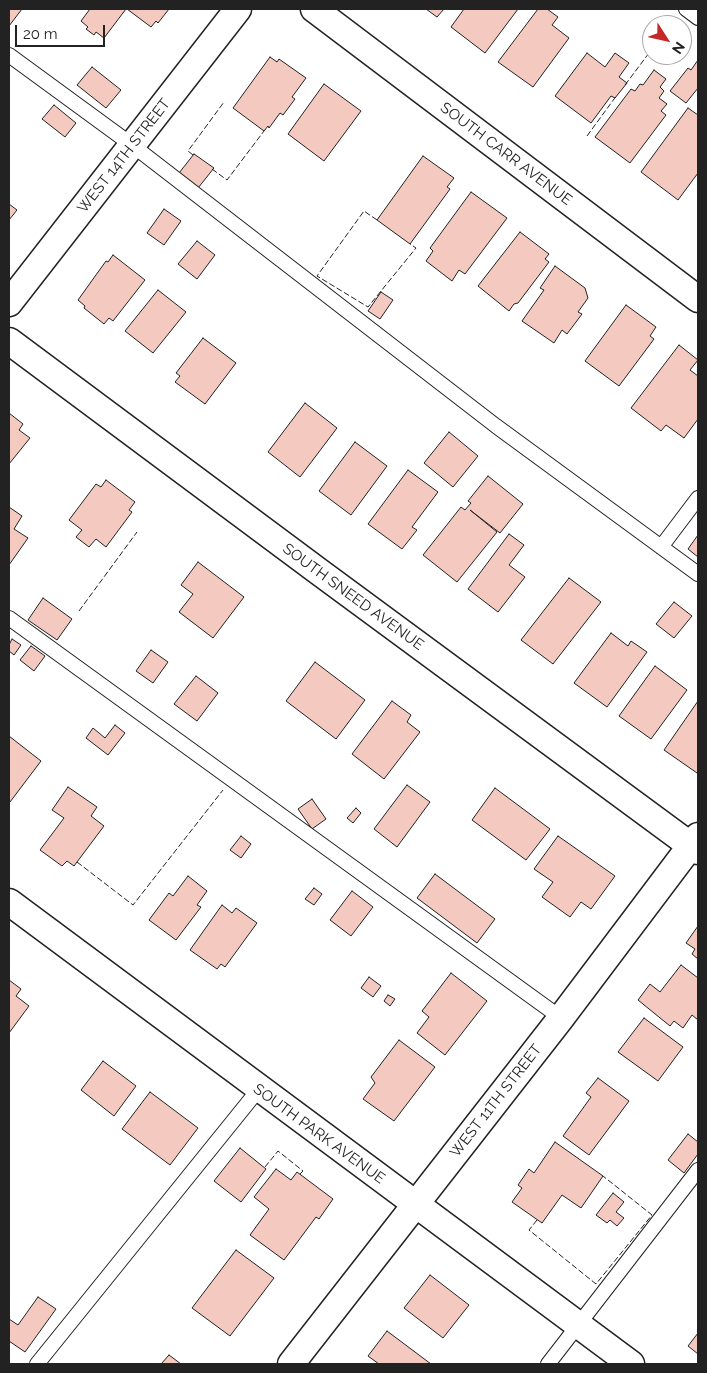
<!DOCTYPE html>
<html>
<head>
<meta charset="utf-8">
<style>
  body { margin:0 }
  #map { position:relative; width:707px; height:1373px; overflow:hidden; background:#fff; font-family:Raleway,sans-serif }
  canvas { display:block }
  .frame { position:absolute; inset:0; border:10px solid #222; pointer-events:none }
  .north { position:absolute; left:642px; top:15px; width:50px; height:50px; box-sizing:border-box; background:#fff; border:1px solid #a7a7a7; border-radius:50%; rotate:125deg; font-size:14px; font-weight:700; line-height:20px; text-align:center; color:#222 }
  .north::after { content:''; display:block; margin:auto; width:18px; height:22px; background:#c62828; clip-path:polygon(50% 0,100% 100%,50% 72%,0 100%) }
  .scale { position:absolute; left:15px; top:25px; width:90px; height:22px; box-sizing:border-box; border:2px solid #222; border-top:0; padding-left:6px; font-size:15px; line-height:18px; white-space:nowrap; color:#222; -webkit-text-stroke:4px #fff; paint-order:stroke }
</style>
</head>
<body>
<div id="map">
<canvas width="707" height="1373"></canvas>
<div class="frame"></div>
<div class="north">N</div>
<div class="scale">20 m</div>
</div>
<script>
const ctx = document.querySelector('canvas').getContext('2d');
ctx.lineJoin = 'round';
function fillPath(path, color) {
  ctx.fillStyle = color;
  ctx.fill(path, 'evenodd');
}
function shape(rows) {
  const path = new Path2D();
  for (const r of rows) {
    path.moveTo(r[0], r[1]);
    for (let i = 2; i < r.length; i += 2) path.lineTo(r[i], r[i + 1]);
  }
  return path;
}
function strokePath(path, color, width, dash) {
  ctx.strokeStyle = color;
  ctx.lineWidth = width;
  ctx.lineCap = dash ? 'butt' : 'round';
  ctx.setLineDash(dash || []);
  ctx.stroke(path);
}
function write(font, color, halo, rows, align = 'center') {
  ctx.font = font + ' Raleway,sans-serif';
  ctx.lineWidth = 4;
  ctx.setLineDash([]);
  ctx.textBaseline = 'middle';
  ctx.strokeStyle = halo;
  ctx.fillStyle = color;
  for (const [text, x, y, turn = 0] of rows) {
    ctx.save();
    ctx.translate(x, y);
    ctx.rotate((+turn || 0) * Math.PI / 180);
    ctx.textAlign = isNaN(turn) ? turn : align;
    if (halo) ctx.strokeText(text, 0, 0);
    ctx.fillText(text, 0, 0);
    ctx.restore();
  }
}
const building = shape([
  [9,9,22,9,9,26,9,9],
  [90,9,126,9,104,38,96,32,94,35,86,29,88,27,81,21,90,9],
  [127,9,169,9,158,23,156,21,151,27,127,9],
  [426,9,444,9,437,17,426,9],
  [464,9,518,9,485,53,451,27,464,9],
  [538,9,547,9,558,17,552,25,569,38,533,87,498,62,538,9],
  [587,53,605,67,615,53,629,63,619,77,627,83,615,98,611,96,591,123,555,96,587,53],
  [270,57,277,62,279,59,306,78,292,97,295,99,283,115,280,113,269,128,268,126,264,131,233,108,270,57],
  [698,60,698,88,686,103,670,91,688,68,691,70,698,60],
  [92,67,121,90,106,108,77,85,92,67],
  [654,70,666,79,660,87,664,91,659,98,667,104,661,111,666,115,630,163,595,137,631,89,635,91,640,84,643,85,654,70],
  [324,84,361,111,324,161,288,134,324,84],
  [54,105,76,123,65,137,42,119,54,105],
  [688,108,698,115,698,173,678,200,641,172,688,108],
  [194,154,214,168,198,188,179,173,194,154],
  [423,156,454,178,447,187,450,189,410,244,377,220,423,156],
  [471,192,507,218,465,274,459,270,452,281,426,261,433,251,430,248,471,192],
  [9,204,17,210,9,220,9,204],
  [164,209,181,221,164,245,147,233,164,209],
  [520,232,549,254,545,259,549,262,518,303,514,304,509,311,478,286,520,232],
  [197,241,215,255,197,279,178,264,197,241],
  [113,255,145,280,113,321,109,318,104,324,84,308,85,306,78,300,106,261,108,262,113,255],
  [555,266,585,288,588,298,578,312,582,314,567,334,562,330,554,343,522,321,544,290,540,288,555,266],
  [158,290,186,312,153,353,125,331,158,290],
  [381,292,393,300,380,319,368,311,381,292],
  [626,305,656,327,650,336,654,339,619,386,585,361,626,305],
  [203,338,236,363,205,404,175,382,180,376,176,373,203,338],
  [679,345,698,360,690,370,698,376,698,419,684,438,666,425,661,431,631,408,679,345],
  [305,403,337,428,300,477,268,452,305,403],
  [9,413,23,424,19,430,30,438,9,464,9,413],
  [449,432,478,456,453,487,424,463,449,432],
  [355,442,387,466,351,515,319,491,355,442],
  [408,470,438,492,412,527,417,530,402,549,368,524,408,470],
  [488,476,523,504,500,533,470,510,497,532,457,582,423,555,461,507,465,510,471,503,468,501,488,476],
  [106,480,135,502,129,510,132,512,106,547,96,539,89,547,76,537,82,530,69,520,96,484,101,487,106,480],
  [9,507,22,516,14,529,28,538,9,565,9,507],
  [509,534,524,545,509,565,525,577,498,612,468,589,509,534],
  [698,535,698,557,688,549,698,535],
  [198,562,244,597,213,638,179,612,193,594,181,585,198,562],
  [569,578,601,602,553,664,521,640,569,578],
  [43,598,72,619,57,640,28,620,43,598],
  [674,602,692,616,674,638,656,624,674,602],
  [611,633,628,646,631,641,647,652,607,707,574,683,611,633],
  [12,639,21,645,14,655,9,651,9,645,12,639],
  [31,646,45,656,34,671,20,660,31,646],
  [151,650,168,662,153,683,136,671,151,650],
  [315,662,365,700,336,739,286,701,315,662],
  [655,666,687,690,651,739,619,716,655,666],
  [196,676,218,693,197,721,174,704,196,676],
  [392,701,411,715,407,722,420,732,384,779,352,754,392,701],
  [698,701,698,771,697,773,664,750,698,701],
  [115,725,125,733,108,755,86,738,93,728,105,738,115,725],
  [9,736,41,761,10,802,9,801,9,736],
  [407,785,430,802,397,847,374,829,407,785],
  [68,787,97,807,91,816,104,826,74,866,67,861,62,866,40,850,64,818,52,810,68,787],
  [495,788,550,829,526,860,472,820,495,788],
  [312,799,326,819,312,829,298,809,312,799],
  [356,808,361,813,353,823,347,818,356,808],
  [241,836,251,844,241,858,230,850,241,836],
  [558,836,615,876,591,909,581,902,570,917,542,897,553,882,534,869,558,836],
  [435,874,495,919,477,943,417,898,435,874],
  [188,876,207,891,197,905,201,907,176,940,149,920,169,893,173,896,188,876],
  [314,888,322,894,314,905,305,899,314,888],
  [352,891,373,907,351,936,330,920,352,891],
  [222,905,232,913,236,908,257,923,225,967,221,964,217,969,190,950,222,905],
  [698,926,698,959,692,954,695,949,686,943,698,926],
  [681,965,698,978,698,1020,692,1015,683,1028,674,1021,670,1026,638,1000,650,984,660,992,681,965],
  [451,973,487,1001,445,1055,417,1033,429,1017,422,1011,451,973],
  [369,977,381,986,373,997,361,988,369,977],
  [9,980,21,989,16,996,29,1006,9,1033,9,980],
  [388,995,395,999,390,1006,384,1001,388,995],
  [644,1018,683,1047,658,1081,618,1052,644,1018],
  [399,1040,435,1067,394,1121,363,1099,375,1083,371,1077,399,1040],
  [103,1061,136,1086,114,1116,81,1090,103,1061],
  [598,1078,629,1101,589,1155,563,1136,591,1097,586,1093,598,1078],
  [150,1092,198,1128,170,1165,122,1129,150,1092],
  [688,1134,698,1142,698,1154,684,1173,668,1160,688,1134],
  [555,1142,603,1176,581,1208,562,1195,542,1223,512,1202,522,1188,518,1185,529,1169,534,1173,555,1142],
  [240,1148,266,1169,241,1202,214,1181,240,1148],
  [276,1169,291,1180,297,1172,333,1199,319,1219,316,1217,284,1260,250,1235,269,1209,254,1197,276,1169],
  [613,1193,624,1202,616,1212,624,1218,617,1226,610,1220,607,1223,596,1215,613,1193],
  [236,1250,274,1278,230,1336,192,1308,236,1250],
  [430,1275,469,1305,443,1338,404,1308,430,1275],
  [38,1297,56,1309,25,1352,9,1341,9,1319,18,1325,38,1297],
  [387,1331,431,1364,379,1364,368,1356,387,1331],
  [698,1333,698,1354,688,1346,698,1333],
  [169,1355,181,1364,161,1364,169,1355]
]);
const lane = shape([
  [686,9,698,18],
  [9,55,132,145,496,426,698,574],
  [661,547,698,498],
  [9,618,561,1018],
  [37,1364,259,1089],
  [548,1364,698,1170]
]);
const street = shape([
  [314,9,698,299],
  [9,303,238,9],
  [9,341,318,571,698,851],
  [9,902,631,1364],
  [291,1364,561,1018,698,836]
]);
const fence = shape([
  [670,25,676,17],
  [625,85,652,49],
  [587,136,617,95],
  [193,155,188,151,224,102],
  [212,169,227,180,264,131],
  [377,220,364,211,317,276,368,307,416,248,410,244],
  [79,611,137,532],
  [77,862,133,905,223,790],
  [265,1167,278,1151,303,1171,300,1174],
  [537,1220,529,1230,596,1284,652,1215,603,1176]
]);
const streetNames = [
  ["SOUTH CARR AVENUE",506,154,37],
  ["WEST 14TH STREET",124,156,-52],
  ["SOUTH SNEED AVENUE",353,597,36],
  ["WEST 11TH STREET",496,1101,-52],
  ["SOUTH PARK AVENUE",319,1134,36]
];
fillPath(building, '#f3c9c0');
strokePath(building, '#222', 1);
strokePath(lane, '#222', 16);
strokePath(street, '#222', 29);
strokePath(lane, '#fff', 14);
strokePath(street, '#fff', 26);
strokePath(fence, '#222', 1, [6, 2.5]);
write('15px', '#222', '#fff', streetNames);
</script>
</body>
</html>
